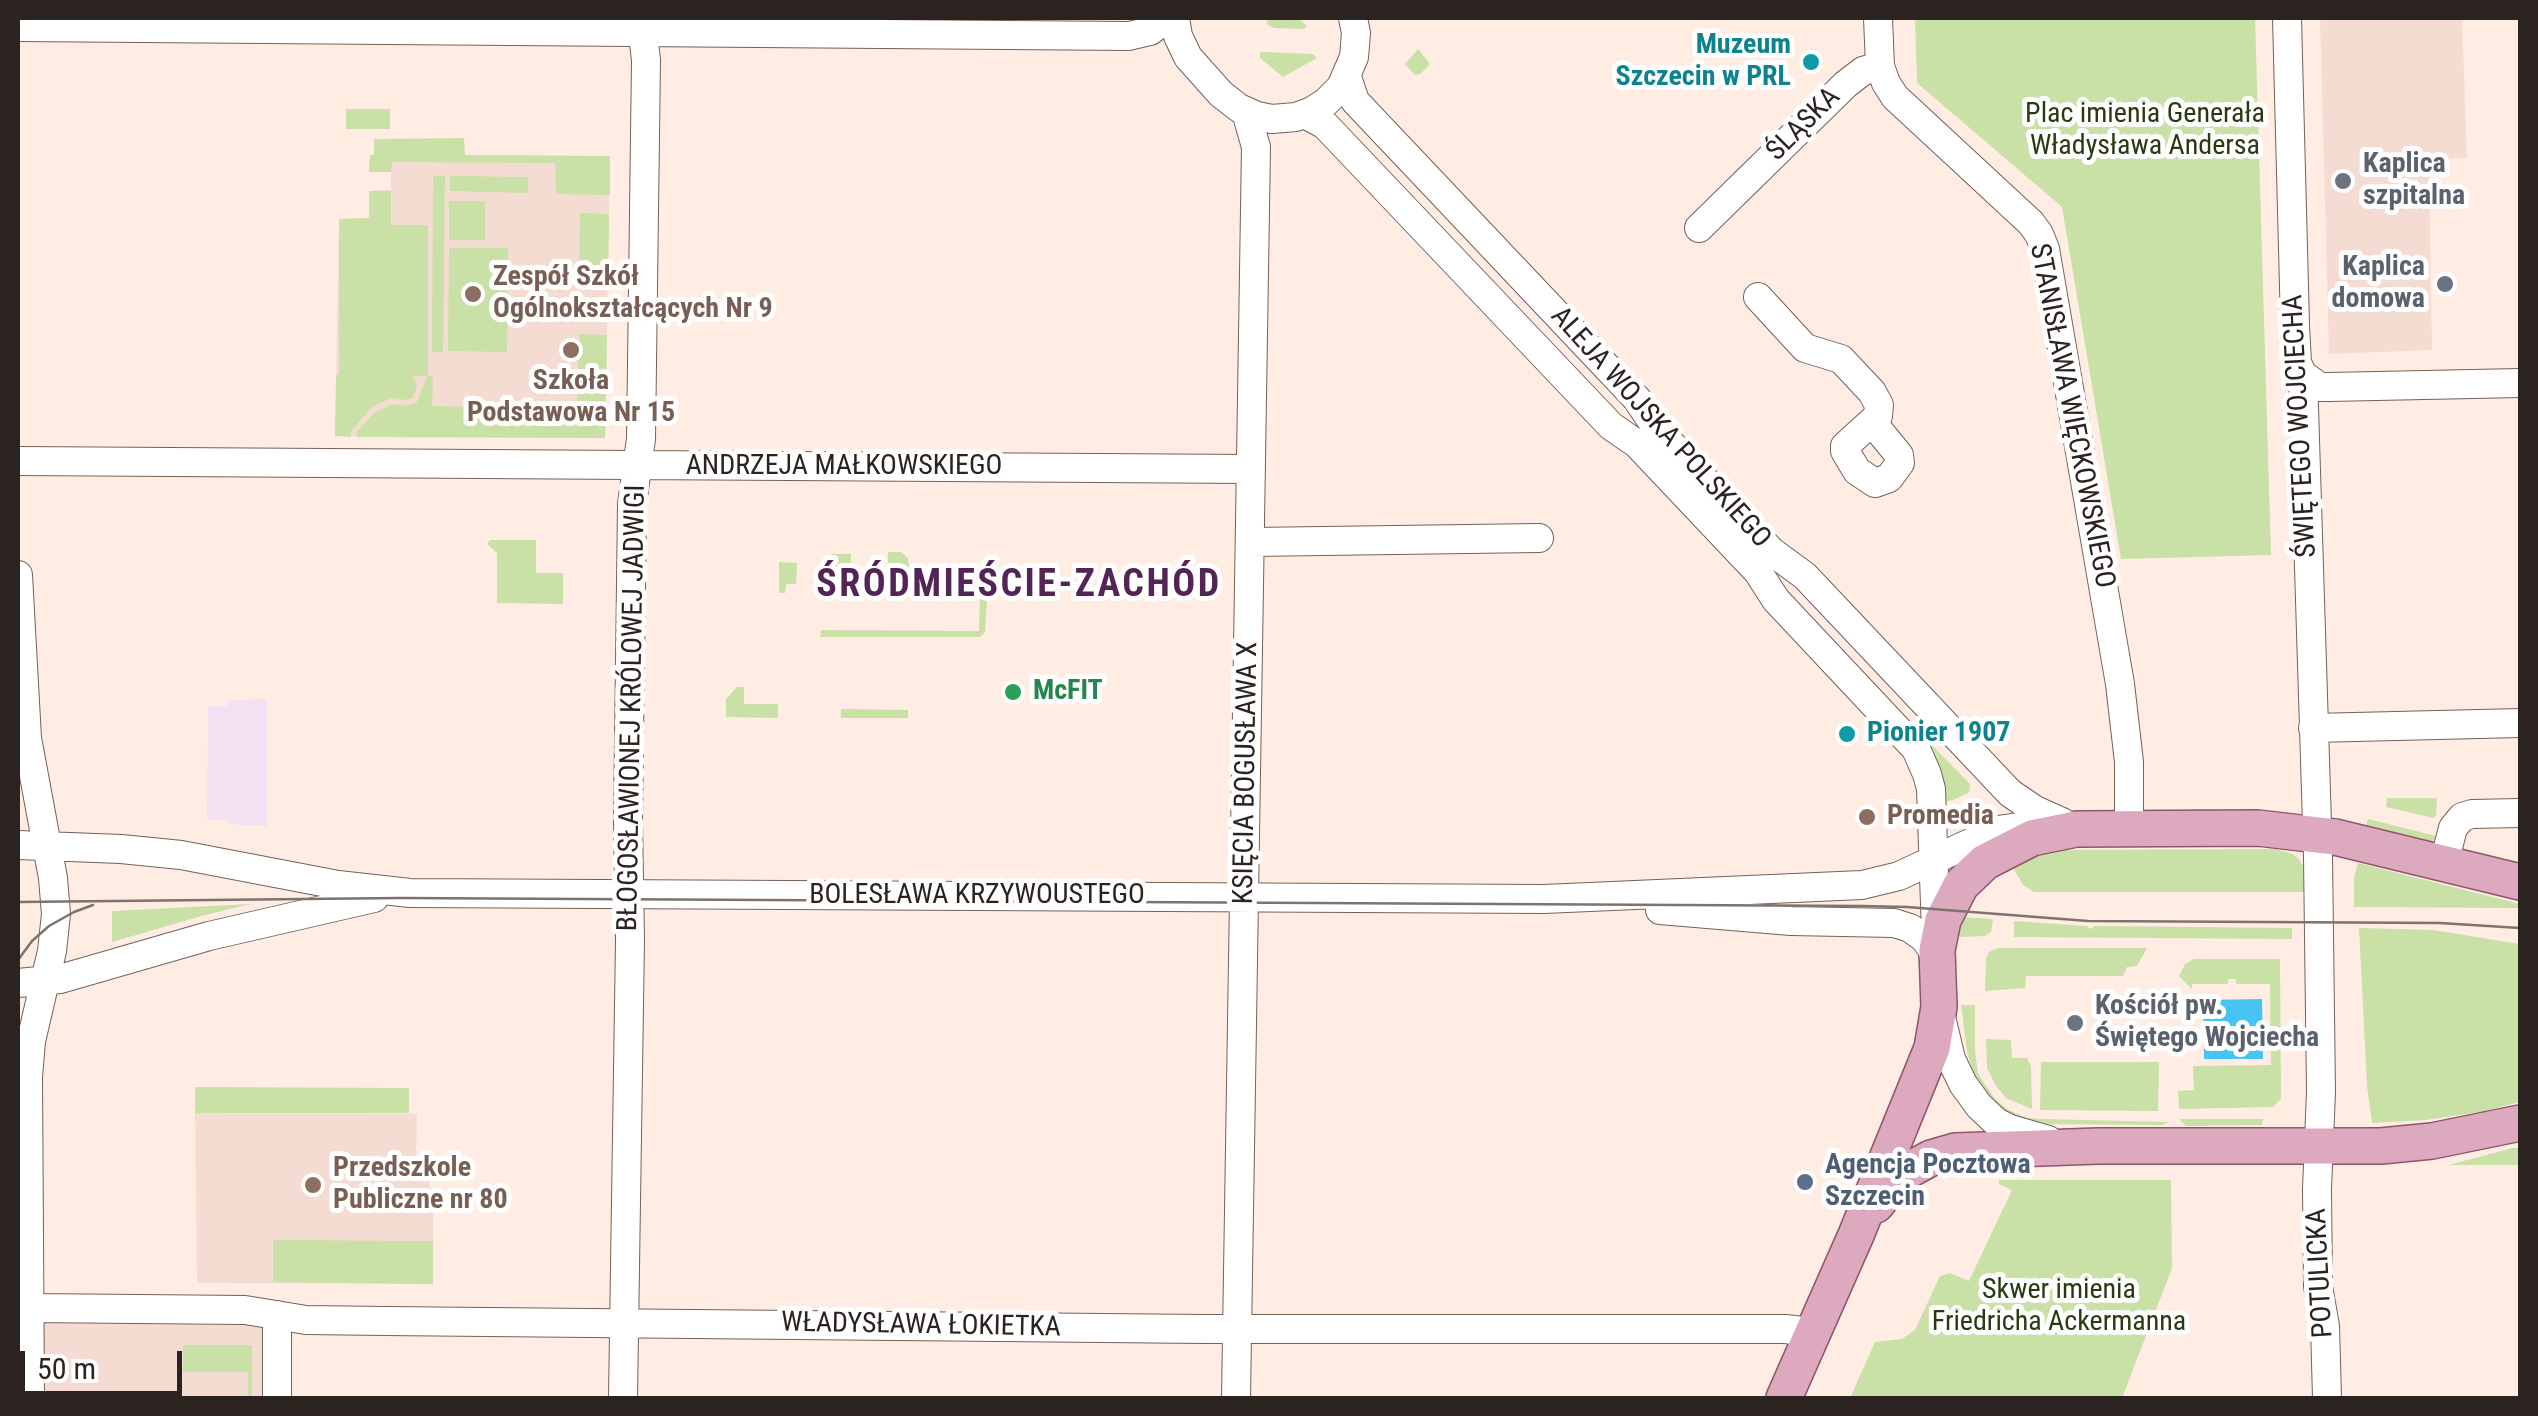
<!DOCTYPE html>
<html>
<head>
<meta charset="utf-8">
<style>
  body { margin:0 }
  #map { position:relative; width:2538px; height:1416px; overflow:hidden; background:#ffede4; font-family:"Roboto Condensed",sans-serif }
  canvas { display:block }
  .frame { position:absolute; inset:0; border:20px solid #2b231f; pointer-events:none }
  .scale { position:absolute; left:20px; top:1351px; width:162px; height:45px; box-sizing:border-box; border:5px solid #2b231f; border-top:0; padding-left:12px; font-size:30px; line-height:35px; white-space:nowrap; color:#2b231f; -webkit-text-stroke:8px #fefefe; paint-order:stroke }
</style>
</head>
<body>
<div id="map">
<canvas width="2538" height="1416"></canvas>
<div class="frame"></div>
<div class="scale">50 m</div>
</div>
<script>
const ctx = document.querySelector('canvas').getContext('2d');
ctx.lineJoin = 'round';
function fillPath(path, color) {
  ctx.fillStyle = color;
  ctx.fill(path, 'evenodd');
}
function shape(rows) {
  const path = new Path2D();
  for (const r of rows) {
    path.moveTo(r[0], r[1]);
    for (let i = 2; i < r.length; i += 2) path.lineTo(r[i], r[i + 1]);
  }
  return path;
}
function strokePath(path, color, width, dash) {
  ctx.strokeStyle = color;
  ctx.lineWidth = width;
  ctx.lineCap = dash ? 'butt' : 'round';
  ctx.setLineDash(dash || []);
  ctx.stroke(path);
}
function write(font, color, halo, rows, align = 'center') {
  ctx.font = font + ' "Roboto Condensed",sans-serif';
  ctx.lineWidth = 10;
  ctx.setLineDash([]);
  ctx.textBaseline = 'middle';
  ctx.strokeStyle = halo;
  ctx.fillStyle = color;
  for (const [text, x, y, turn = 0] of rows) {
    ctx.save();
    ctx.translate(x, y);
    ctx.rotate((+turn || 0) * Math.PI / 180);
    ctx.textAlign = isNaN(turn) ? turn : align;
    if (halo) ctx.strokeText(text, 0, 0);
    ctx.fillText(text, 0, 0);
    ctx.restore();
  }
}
const commercial = shape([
  [267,699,267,826,227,824,227,820,207,820,208,706,227,706,228,700]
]);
const built = shape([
  [2320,18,2462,18,2467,158,2429,160,2432,350,2329,354],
  [370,155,610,156,605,438,335,436,339,219,369,218,369,191,391,190,391,172,369,172],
  [195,1113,417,1114,416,1159,426,1161,433,1209,433,1284,197,1283],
  [38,1323,263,1325,265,1398,38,1398]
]);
const green = shape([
  [1266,18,1298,18,1307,26,1304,29,1274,28,1268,25],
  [1915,18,2255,18,2271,555,2121,559,2062,207,1917,83],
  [1418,49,1430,64,1420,74,1415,75,1405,64],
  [1263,52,1313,54,1317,58,1283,77,1260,58,1260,53],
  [346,109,390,109,390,129,346,129],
  [464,138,465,155,610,156,610,195,556,194,555,163,392,162,391,172,369,172,370,155,374,155,374,139],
  [433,176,445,176,443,352,432,352],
  [450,176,528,177,528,193,450,191],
  [369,191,391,191,391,225,428,225,428,375,433,377,432,406,577,409,579,334,607,335,605,438,357,437,356,433,374,413,392,404,407,406,417,402,427,376,412,376,417,385,413,398,407,400,391,398,372,407,351,431,351,437,335,436,336,375,339,375,339,219,369,218],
  [449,201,485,201,485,240,449,240],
  [580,213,609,214,608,289,579,287],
  [449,248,508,248,507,352,448,351],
  [490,540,536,540,536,573,563,573,563,604,497,603,497,553,487,544],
  [888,552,901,552,908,558,909,568,915,569,914,594,888,594],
  [831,554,851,554,850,583,831,582],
  [779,562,797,563,796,584,786,584,785,593,779,593],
  [980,595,986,595,987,599,985,632,980,637,820,637,821,630,979,631],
  [737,687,744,687,744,704,778,704,778,718,726,717,726,699],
  [841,709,908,710,908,718,841,718],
  [1923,736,1970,784,1970,790,1968,793,1953,800,1942,802,1916,737],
  [2387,798,2437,798,2436,816,2433,818,2386,807],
  [2368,819,2440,837,2423,845,2364,832],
  [2275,849,2293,854,2299,859,2306,872,2308,892,2034,892,2023,885,2011,864,2031,856,2056,853,2057,850],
  [2358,863,2520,904,2520,908,2354,907,2354,877],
  [251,904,205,915,112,942,112,911],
  [1963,917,1993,919,1991,932,1985,936,1959,937,1959,918],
  [2014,921,2087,926,2090,929,2095,926,2292,928,2292,939,2014,937],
  [2359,928,2433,930,2520,944,2520,1102,2485,1111,2426,1120,2372,1123,2367,1086],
  [1998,948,2147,948,2137,966,2127,967,2123,976,2026,976,2025,988,1985,991,1986,959,1989,952],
  [2194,959,2280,959,2281,1099,2273,1107,2179,1109,2178,1091,2194,1090,2193,1066,2271,1065,2270,984,2236,984,2236,979,2228,979,2228,984,2192,984,2192,989,2179,976,2185,964],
  [1961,1005,1975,1005,1975,1051,1978,1074,1995,1099,2007,1109,2027,1118,2041,1119,2169,1122,2162,1125,2031,1124,2003,1112,1980,1087,1973,1073,1967,1051],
  [1986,1039,2011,1040,2012,1058,2027,1058,2031,1066,2032,1109,2006,1098,1996,1086,1987,1068],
  [2041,1062,2159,1062,2158,1111,2040,1110],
  [195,1087,409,1088,409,1113,195,1113],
  [2179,1119,2263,1119,2262,1125,2186,1126],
  [2513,1148,2520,1148,2520,1165,2448,1165],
  [1999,1180,2171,1180,2172,1268,2122,1398,1850,1398,1875,1342,1902,1339,1915,1330,1940,1276,1950,1273,1969,1281,2012,1190,1999,1184],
  [273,1240,433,1241,433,1284,273,1282],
  [183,1345,252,1345,252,1398,248,1398,248,1372,183,1372]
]);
const water = shape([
  [2262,999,2263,1059,2204,1059,2203,1000]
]);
const minor = shape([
  [1175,18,1178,36,1188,57,1221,94,1239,108,1257,116,1272,119,1296,117,1312,111,1326,102,1341,87,1354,57,1356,33,1353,18],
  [2287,18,2295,325,2297,363,2303,375,2318,856,2321,1092,2317,1189,2318,1286,2325,1326,2327,1398],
  [18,27,1129,36,1150,31,1167,18],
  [1880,66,1886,83,1895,97,2031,223,2039,234,2045,249,2120,684,2129,762,2129,828],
  [1347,77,1355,101,1637,399,1657,429,1771,551,1805,576,2010,793,2035,810,2062,822],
  [1305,114,1325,125,1611,426,1637,444,1758,572,1776,600,1916,749,1927,774,1931,789,1936,933],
  [1699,228,1846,84,1863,71,1880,66,1878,18],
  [1758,297,1805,348,1841,359,1872,392,1879,405,1878,416,1845,446,1845,451,1857,471,1875,483,1889,478,1900,463,1899,455,1872,422],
  [2303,375,2320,387,2329,387,2520,383],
  [18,461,1251,469],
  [1251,542,1539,538],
  [18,575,27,738,53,878,56,914,52,951,31,1041,28,1077,30,1398],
  [2313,728,2520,723],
  [18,845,121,849,181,855,338,885,410,893,1544,899,1862,885,1899,876,1998,830,2018,827,2052,828],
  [2444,863,2453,828,2462,817,2472,814,2520,813],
  [1660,910,1791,921,1894,923,1910,928,1924,938,1932,949,1936,963],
  [18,983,60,979,209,936,374,898],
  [1941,1017,1951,1059,1963,1084,1979,1106,1996,1122,2010,1129,2048,1140],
  [30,1308,245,1310,306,1320,385,1321,1205,1329,1785,1329,1813,1332],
  [277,1398,277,1315],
  [623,1398,630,940,628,821,632,504,641,439,646,60,641,18],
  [1236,1398,1256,147,1246,112]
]);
const major = shape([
  [1876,1205,1891,1186,1909,1170,1931,1158,1955,1151,2098,1146,2381,1146,2432,1141,2520,1123],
  [1784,1398,1856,1235,1932,1048,1939,1007,1937,950,1943,920,1961,885,1985,862,2032,838,2076,829,2258,828,2335,837,2520,882]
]);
const tram = shape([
  [18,902,400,898,1862,906,1907,907,2088,921,2440,923,2520,928],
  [18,960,32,941,49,926,74,912,93,905]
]);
const markers = [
  [1811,62,10,"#0f9aa8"],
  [2343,181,10,"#6b7280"],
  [2445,284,10,"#6b7280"],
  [473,294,10,"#8d6e63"],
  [571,350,10,"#8d6e63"],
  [1013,692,10,"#2e9e5b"],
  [1847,734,10,"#0f9aa8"],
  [1867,817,10,"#8d6e63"],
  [2075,1023,10,"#6b7280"],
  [1805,1182,10,"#5c6f8a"],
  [313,1185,10,"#8d6e63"]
];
const cultureNames = [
  ["Muzeum",1791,46],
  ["Szczecin w PRL",1791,78],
  ["Pionier 1907",1867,734,"left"]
];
const parkNames = [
  ["Plac imienia Generała",2145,115],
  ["Władysława Andersa",2145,147],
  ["Skwer imienia",2059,1291],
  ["Friedricha Ackermanna",2059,1323]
];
const streetNames = [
  ["ŚLĄSKA",1804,125,-45],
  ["STANISŁAWA WIĘCKOWSKIEGO",2071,416,79],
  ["ŚWIĘTEGO WOJCIECHA",2301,426,-93],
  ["ALEJA WOJSKA POLSKIEGO",1660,428,48],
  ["ANDRZEJA MAŁKOWSKIEGO",844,467],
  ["BŁOGOSŁAWIONEJ KRÓLOWEJ JADWIGI",633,708,-89],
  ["KSIĘCIA BOGUSŁAWA X",1247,773,-89],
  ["BOLESŁAWA KRZYWOUSTEGO",977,896],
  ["POTULICKA",2321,1273,-93],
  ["WŁADYSŁAWA ŁOKIETKA",921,1326,1]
];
const worshipNames = [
  ["Kaplica",2363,165],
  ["szpitalna",2363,197],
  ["Kaplica",2425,268,"right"],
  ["domowa",2425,300,"right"],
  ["Kościół pw.",2095,1007],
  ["Świętego Wojciecha",2095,1039]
];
const educationNames = [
  ["Zespół Szkół",493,278],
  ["Ogólnokształcących Nr 9",493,310],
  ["Szkoła",571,382,"center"],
  ["Podstawowa Nr 15",571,414,"center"],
  ["Promedia",1887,817],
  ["Przedszkole",333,1169],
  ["Publiczne nr 80",333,1201]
];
const leisureNames = [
  ["McFIT",1033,692]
];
const serviceNames = [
  ["Agencja Pocztowa",1825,1166],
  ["Szczecin",1825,1198]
];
const districtNames = [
  ["ŚRÓDMIEŚCIE-ZACHÓD",1019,586]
];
fillPath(commercial, '#f1e1f3');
fillPath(built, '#f5dcd2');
fillPath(green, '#c9e0a6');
fillPath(water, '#46c4f3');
strokePath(minor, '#746158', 30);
strokePath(major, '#90556a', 38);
strokePath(minor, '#fff', 28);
strokePath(major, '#dda9be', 35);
strokePath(tram, '#7f736d', 2.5);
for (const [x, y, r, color] of markers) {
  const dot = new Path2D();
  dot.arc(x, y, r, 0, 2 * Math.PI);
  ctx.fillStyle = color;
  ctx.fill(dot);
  strokePath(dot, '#fefefe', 4);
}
write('bold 28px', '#0d838f', '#fefefe', cultureNames, 'right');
write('28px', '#2b3912', '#fefefe', parkNames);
write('28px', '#2b231f', '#fefefe', streetNames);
write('bold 28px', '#5b616d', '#fefefe', worshipNames, 'left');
write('bold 28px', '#785e54', '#fefefe', educationNames, 'left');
write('bold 28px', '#27864d', '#fefefe', leisureNames, 'left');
write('bold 28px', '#4e5e75', '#fefefe', serviceNames, 'left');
ctx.letterSpacing = '2.5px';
write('bold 38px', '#532456', '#fefefe', districtNames);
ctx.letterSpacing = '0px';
</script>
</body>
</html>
